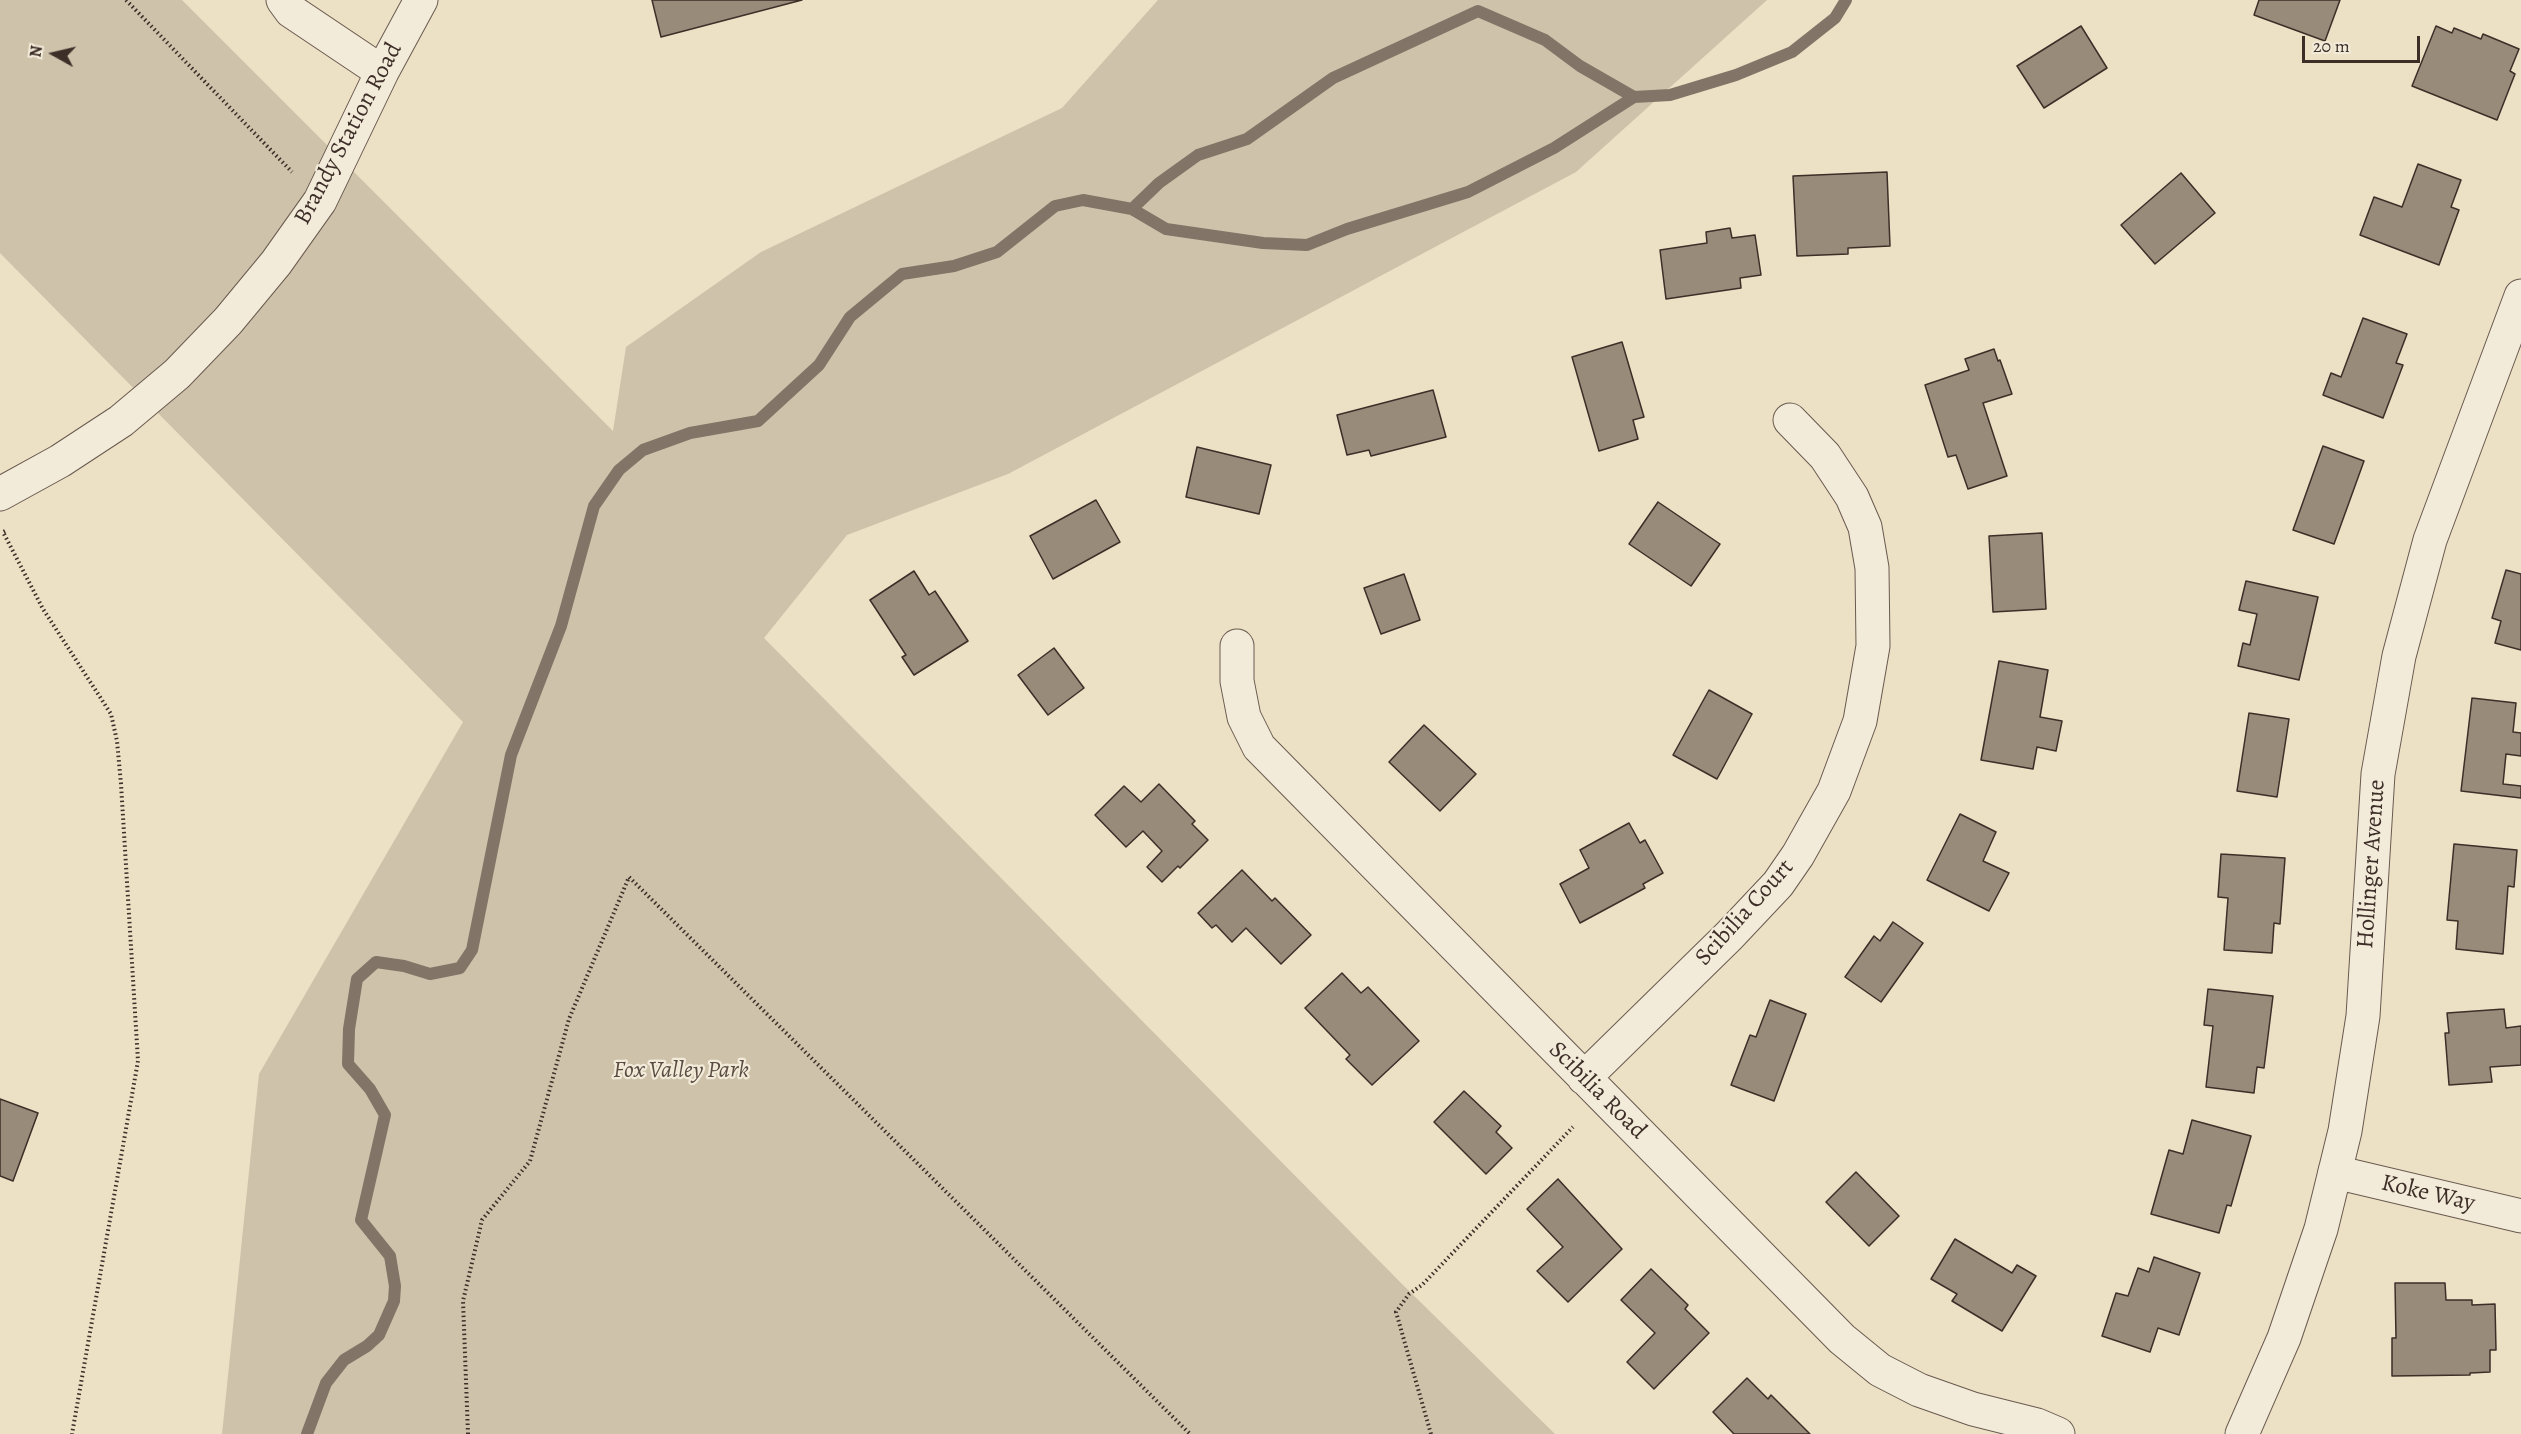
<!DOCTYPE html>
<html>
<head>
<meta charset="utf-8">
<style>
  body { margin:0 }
  #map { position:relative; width:2521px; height:1434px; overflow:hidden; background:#ece0c5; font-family:Alegreya,serif }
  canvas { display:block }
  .north { position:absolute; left:24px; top:24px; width:60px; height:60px; -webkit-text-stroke:4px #f3ebd9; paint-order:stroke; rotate:278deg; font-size:16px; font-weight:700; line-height:24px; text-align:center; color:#3d2e28 }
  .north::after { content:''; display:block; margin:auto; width:21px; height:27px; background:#3d2e28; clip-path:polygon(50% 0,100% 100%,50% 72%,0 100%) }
  .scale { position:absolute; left:2302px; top:36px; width:118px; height:27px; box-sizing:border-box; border:3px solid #3d2e28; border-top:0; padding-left:8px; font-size:18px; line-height:21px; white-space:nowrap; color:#3d2e28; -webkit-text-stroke:4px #f3ebd9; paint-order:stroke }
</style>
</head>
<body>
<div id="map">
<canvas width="2521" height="1434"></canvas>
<div class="north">N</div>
<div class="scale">20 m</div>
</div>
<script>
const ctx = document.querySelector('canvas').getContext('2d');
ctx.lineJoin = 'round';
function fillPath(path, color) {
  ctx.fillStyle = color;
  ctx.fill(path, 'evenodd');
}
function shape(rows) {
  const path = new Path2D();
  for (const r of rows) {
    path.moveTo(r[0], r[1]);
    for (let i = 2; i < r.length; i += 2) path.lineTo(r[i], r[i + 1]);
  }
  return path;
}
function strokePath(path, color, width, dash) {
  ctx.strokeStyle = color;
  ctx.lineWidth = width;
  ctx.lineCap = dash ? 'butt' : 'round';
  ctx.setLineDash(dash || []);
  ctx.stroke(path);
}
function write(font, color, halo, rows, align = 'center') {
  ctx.font = font + ' Alegreya,serif';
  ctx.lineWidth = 4.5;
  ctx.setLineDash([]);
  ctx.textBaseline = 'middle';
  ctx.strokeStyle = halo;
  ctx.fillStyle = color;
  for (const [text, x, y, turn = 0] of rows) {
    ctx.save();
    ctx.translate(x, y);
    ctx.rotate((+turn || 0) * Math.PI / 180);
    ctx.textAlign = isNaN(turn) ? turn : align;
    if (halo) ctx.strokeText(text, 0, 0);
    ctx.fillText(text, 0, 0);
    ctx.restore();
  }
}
const green = shape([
  [0,0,182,0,613,431,626,347,761,252,1062,108,1158,0,1767,0,1576,172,1008,474,847,535,764,638,1402,1284,1555,1434,222,1434,259,1074,463,722,0,253]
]);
const stream = shape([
  [1132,209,1159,183,1198,155,1247,139,1333,78,1478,11,1545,40,1580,66,1634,97],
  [307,1434,326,1383,344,1360,367,1346,379,1335,394,1301,395,1286,390,1256,361,1220,385,1115,370,1089,348,1064,349,1029,357,979,376,962,404,966,430,974,460,968,472,950,511,755,561,626,594,506,619,470,643,450,690,433,758,421,819,365,850,317,902,274,954,266,997,252,1055,206,1083,200,1132,209,1166,229,1263,243,1307,245,1347,229,1468,192,1554,148,1634,97,1670,95,1736,75,1792,52,1835,18,1846,0]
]);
const building = shape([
  [652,0,802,0,661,37,652,0],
  [2259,0,2340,0,2325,41,2254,15,2259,0],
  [2081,26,2107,68,2044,108,2017,66,2081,26],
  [2436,26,2452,33,2454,28,2481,39,2483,34,2519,49,2510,71,2515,74,2497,120,2412,86,2436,26],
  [2418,164,2461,180,2451,207,2459,210,2439,265,2360,235,2374,197,2402,207,2418,164],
  [1887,172,1890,246,1848,248,1848,254,1797,256,1793,176,1887,172],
  [2181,173,2215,213,2155,264,2121,225,2181,173],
  [1730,228,1732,238,1755,235,1761,275,1740,278,1741,288,1666,299,1660,250,1707,243,1706,232,1730,228],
  [2363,318,2407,334,2396,363,2403,365,2383,418,2323,395,2331,373,2341,377,2363,318],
  [1622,342,1644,417,1633,420,1638,439,1599,451,1572,357,1622,342],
  [1994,349,1998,361,2000,360,2012,394,1983,403,2007,476,1968,489,1956,455,1948,457,1925,385,1969,370,1965,359,1994,349],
  [1433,390,1446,437,1371,456,1369,450,1347,455,1337,415,1433,390],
  [2323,446,2364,461,2334,544,2293,530,2323,446],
  [1197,447,1271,465,1259,514,1186,497,1197,447],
  [1096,500,1120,542,1053,579,1030,536,1096,500],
  [1658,502,1720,544,1691,586,1629,544,1658,502],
  [2042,533,2046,609,1993,612,1989,536,2042,533],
  [2506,570,2521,574,2521,650,2495,643,2501,621,2492,618,2506,570],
  [914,571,929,595,935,591,968,641,914,675,902,657,906,655,870,600,914,571],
  [1404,574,1420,620,1381,634,1364,588,1404,574],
  [2246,581,2318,597,2299,680,2238,666,2243,643,2250,645,2257,614,2239,610,2246,581],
  [1054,648,1084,688,1048,715,1018,675,1054,648],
  [1999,661,2048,670,2040,717,2062,721,2056,751,2037,747,2033,769,1981,760,1999,661],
  [1709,690,1752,714,1717,779,1673,755,1709,690],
  [2472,698,2516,703,2513,732,2521,733,2521,756,2506,754,2503,784,2521,786,2521,798,2461,791,2472,698],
  [2249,713,2289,719,2277,797,2237,791,2249,713],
  [1424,725,1476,774,1440,811,1389,762,1424,725],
  [1159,784,1195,821,1192,824,1208,840,1180,868,1178,866,1162,882,1147,867,1162,851,1143,831,1126,847,1095,815,1124,786,1141,802,1159,784],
  [1960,814,1996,832,1983,861,2009,873,1989,911,1927,880,1960,814],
  [1629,823,1640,843,1645,840,1663,873,1643,884,1645,888,1580,923,1560,884,1589,868,1580,850,1629,823],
  [2454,844,2517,850,2514,887,2508,886,2503,954,2456,949,2458,921,2447,920,2454,844],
  [2221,854,2285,858,2280,924,2274,923,2272,953,2224,950,2228,898,2218,897,2221,854],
  [1242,870,1272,901,1275,898,1311,935,1281,964,1246,928,1232,942,1216,925,1212,928,1198,913,1242,870],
  [1893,922,1923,943,1881,1002,1845,977,1874,936,1880,941,1893,922],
  [1342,973,1361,993,1368,987,1419,1041,1372,1085,1346,1059,1350,1055,1305,1008,1342,973],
  [2208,989,2273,996,2264,1068,2257,1067,2254,1093,2206,1087,2213,1026,2204,1025,2208,989],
  [1770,1000,1806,1014,1774,1101,1731,1085,1750,1035,1756,1037,1770,1000],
  [2504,1009,2506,1028,2521,1026,2521,1065,2490,1067,2492,1082,2449,1085,2445,1033,2449,1033,2447,1013,2504,1009],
  [1464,1091,1501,1126,1496,1132,1512,1148,1486,1174,1434,1122,1464,1091],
  [0,1099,38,1113,13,1181,0,1176,0,1099],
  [2192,1120,2251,1136,2231,1206,2227,1205,2219,1233,2151,1214,2169,1150,2183,1154,2192,1120],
  [1856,1172,1899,1216,1869,1246,1826,1202,1856,1172],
  [1558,1179,1622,1249,1568,1302,1537,1271,1563,1247,1527,1209,1558,1179],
  [1955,1239,2012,1273,2017,1265,2036,1276,2002,1331,1952,1301,1957,1294,1931,1279,1955,1239],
  [2154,1257,2200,1273,2179,1335,2158,1328,2150,1352,2102,1336,2116,1293,2128,1296,2138,1268,2149,1272,2154,1257],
  [1651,1269,1688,1305,1685,1309,1709,1333,1654,1389,1627,1362,1655,1333,1621,1300,1651,1269],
  [2395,1283,2445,1283,2446,1300,2472,1300,2472,1305,2495,1304,2496,1350,2490,1350,2490,1372,2470,1373,2470,1375,2392,1376,2392,1338,2396,1338,2395,1283],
  [1747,1378,1768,1399,1771,1395,1810,1434,1734,1434,1713,1412,1747,1378]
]);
const path = shape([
  [126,0,292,172],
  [5,531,3,532,43,609,111,714,117,741,121,784,138,1061,72,1434],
  [468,1434,463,1301,482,1220,530,1161,569,1019,629,877,1190,1434],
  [1431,1434,1396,1312,1409,1294,1422,1285,1573,1127]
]);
const minor = shape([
  [283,0,291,11,382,72],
  [0,494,60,461,121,421,177,374,228,321,276,263,320,201,382,72,421,0],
  [1237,646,1237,681,1244,717,1259,747,1842,1339,1880,1370,1919,1390,1973,1409,2037,1425,2058,1434],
  [1584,1078,1729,936,1778,884,1798,855,1834,791,1860,721,1873,646,1872,568,1865,527,1852,497,1825,456,1790,420],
  [2335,1172,2521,1216]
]);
const tertiary = shape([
  [2242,1434,2284,1338,2321,1229,2345,1131,2363,1016,2378,774,2399,656,2430,540,2521,296]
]);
const streetNames = [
  ["Brandy Station Road",349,134,-62],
  ["Hollinger Avenue",2372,864,-86],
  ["Scibilia Court",1745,913,-48],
  ["Scibilia Road",1597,1091,45],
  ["Koke Way",2428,1194,13]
];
const parkNames = [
  ["Fox Valley Park",681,1071]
];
fillPath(green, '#cec2aa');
strokePath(stream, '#827466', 12);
fillPath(building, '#988b7a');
strokePath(building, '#3d2e28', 1.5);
strokePath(minor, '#695a4f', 35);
strokePath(tertiary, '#695a4f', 35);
strokePath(path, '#3d2e28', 4, [1.5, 3]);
strokePath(minor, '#f3ebd9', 33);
strokePath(tertiary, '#f3ebd9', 33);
write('24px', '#3d2e28', '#f3ebd9', streetNames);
write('italic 24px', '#5a4c42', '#f3ebd9', parkNames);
</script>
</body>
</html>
